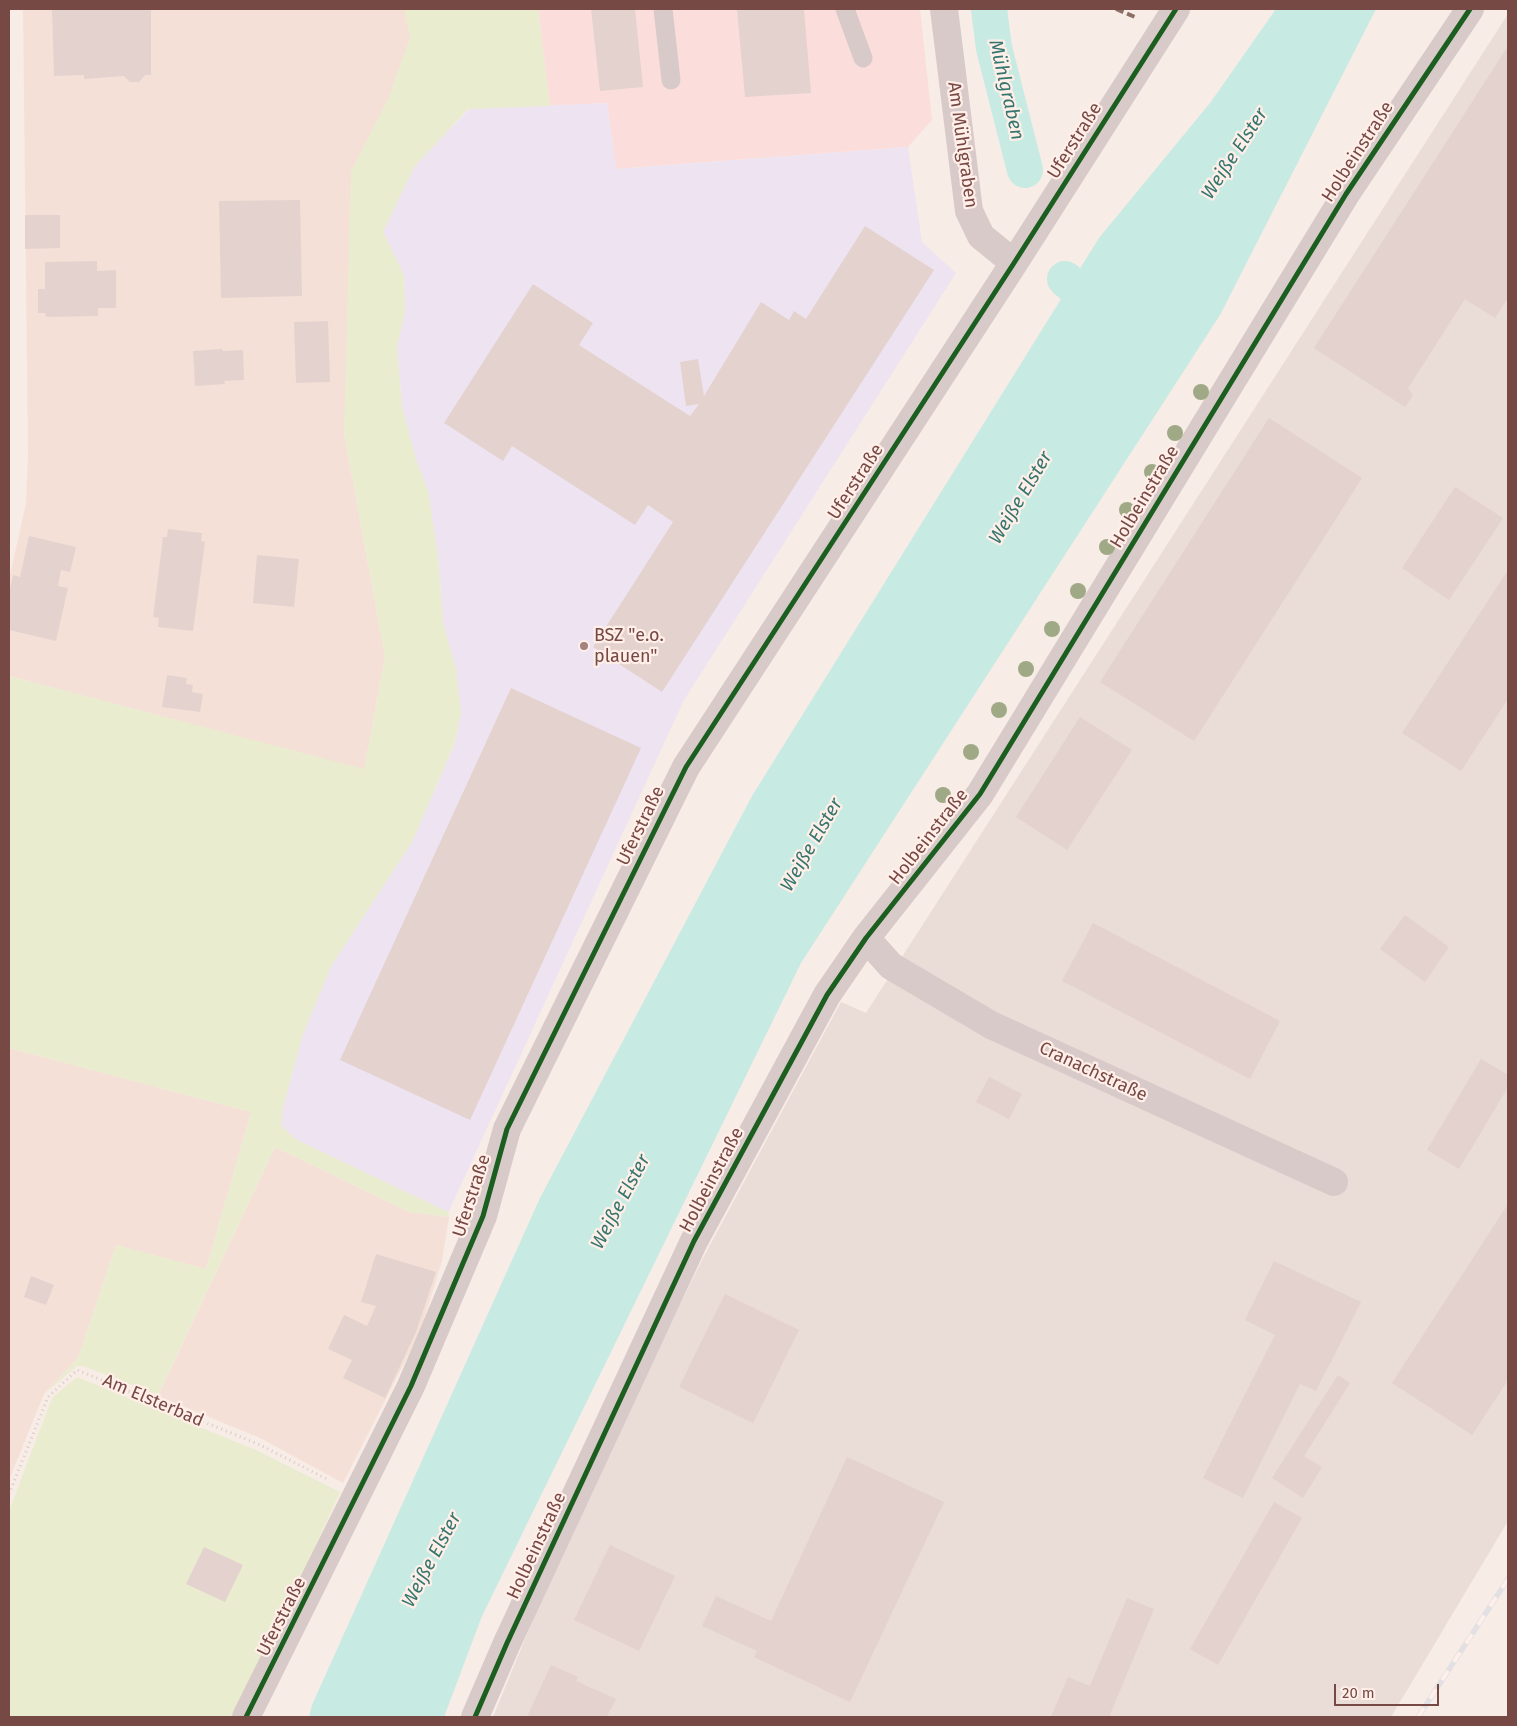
<!DOCTYPE html>
<html>
<head>
<meta charset="utf-8">
<style>
  body { margin:0 }
  #map { position:relative; width:1517px; height:1726px; overflow:hidden; background:#f7ece6; font-family:"Fira Sans",sans-serif }
  canvas { display:block }
  .frame { position:absolute; inset:0; border:10px solid #774945; pointer-events:none }
  .scale { position:absolute; left:1334px; top:1684px; width:105px; height:22px; box-sizing:border-box; border:2px solid #774945; border-top:0; padding-left:6px; font-size:15px; line-height:18px; white-space:nowrap; color:#774945; -webkit-text-stroke:4px #ffefe8; paint-order:stroke }
</style>
</head>
<body>
<div id="map">
<canvas width="1517" height="1726"></canvas>
<div class="frame"></div>
<div class="scale">20 m</div>
</div>
<script>
const ctx = document.querySelector('canvas').getContext('2d');
ctx.lineJoin = 'round';
function fillPath(path, color) {
  ctx.fillStyle = color;
  ctx.fill(path, 'evenodd');
}
function shape(rows) {
  const path = new Path2D();
  for (const r of rows) {
    path.moveTo(r[0], r[1]);
    for (let i = 2; i < r.length; i += 2) path.lineTo(r[i], r[i + 1]);
  }
  return path;
}
function strokePath(path, color, width, dash) {
  ctx.strokeStyle = color;
  ctx.lineWidth = width;
  ctx.lineCap = dash ? 'butt' : 'round';
  ctx.setLineDash(dash || []);
  ctx.stroke(path);
}
function write(font, color, halo, rows, align = 'center') {
  ctx.font = font + ' "Fira Sans",sans-serif';
  ctx.lineWidth = 4.5;
  ctx.setLineDash([]);
  ctx.textBaseline = 'middle';
  ctx.strokeStyle = halo;
  ctx.fillStyle = color;
  for (const [text, x, y, turn = 0] of rows) {
    ctx.save();
    ctx.translate(x, y);
    ctx.rotate((+turn || 0) * Math.PI / 180);
    ctx.textAlign = isNaN(turn) ? turn : align;
    if (halo) ctx.strokeText(text, 0, 0);
    ctx.fillText(text, 0, 0);
    ctx.restore();
  }
}
const residential = shape([
  [23,9,465,9,344,432,385,657,364,770,9,676,9,580,26,503,28,456],
  [9,1048,251,1112,206,1269,116,1245,78,1358,44,1394,9,1480],
  [275,1147,409,1212,449,1217,442,1261,420,1332,343,1483,260,1438,158,1396]
]);
const commercial = shape([
  [538,9,920,9,932,120,908,147,616,169,607,103,550,106]
]);
const industrial = shape([
  [1508,14,1508,1521,1391,1717,493,1717,571,1527,702,1260,841,1002,866,1013]
]);
const education = shape([
  [607,103,616,169,908,147,922,242,956,273,684,700,448,1213,295,1139,281,1125,283,1108,302,1037,331,966,412,842,455,743,461,713,456,669,443,623,438,557,428,491,416,460,402,406,397,347,405,312,404,275,383,232,414,167,469,109]
]);
const green = shape([
  [404,9,538,9,550,106,468,109,414,167,383,232,404,275,405,312,397,347,402,406,416,460,428,491,438,557,443,623,456,669,461,713,455,742,412,842,331,966,302,1037,283,1108,281,1125,295,1139,448,1212,449,1217,409,1212,275,1147,158,1395,83,1366,77,1366,44,1394,78,1358,116,1245,206,1269,251,1112,9,1048,9,676,364,769,385,657,344,432,351,171,388,99,410,37],
  [77,1377,256,1450,340,1492,238,1717,9,1717,9,1511,52,1398]
]);
const water = shape([
  [1276,9,1376,9,1220,315,801,963,482,1616,444,1717,309,1717,312,1705,540,1198,752,796,1099,238,1210,103]
]);
const canal = shape([
  [989,9,994,48,1025,170],
  [1065,279,1108,316]
]);
const building = shape([
  [52,9,151,9,151,75,145,75,139,82,130,82,124,76,84,79,84,75,54,76],
  [591,9,635,9,643,87,600,91],
  [737,9,804,9,811,93,745,97],
  [1508,46,1508,298,1495,318,1465,299,1408,388,1413,395,1405,407,1314,348],
  [300,200,302,296,221,298,219,201],
  [25,215,60,215,60,248,25,249],
  [865,226,934,270,662,692,593,647,673,522,648,505,635,525,512,446,503,461,444,423,533,284,593,323,579,345,690,416,699,404,686,406,680,362,698,359,704,396,761,302,789,320,794,311,806,319],
  [97,261,97,271,116,270,116,308,98,308,98,316,46,317,45,313,38,313,38,289,45,289,45,262],
  [328,321,330,382,296,383,294,322],
  [222,349,223,351,243,350,244,380,224,381,225,384,195,386,193,351],
  [1269,418,1362,478,1194,741,1100,682],
  [1455,487,1503,518,1449,600,1402,568],
  [168,529,202,533,201,541,205,542,193,631,158,627,159,618,153,617,163,537,167,537],
  [29,536,76,547,70,572,61,570,58,586,68,588,56,641,9,630,9,594,13,575,20,577],
  [257,555,299,559,294,607,253,603],
  [1508,570,1508,699,1461,771,1402,733],
  [167,675,187,678,186,684,193,685,192,692,203,694,200,712,162,707],
  [511,688,641,748,470,1120,340,1060],
  [1080,717,1132,750,1067,850,1016,817],
  [1405,915,1449,947,1425,982,1380,949],
  [1093,923,1280,1021,1250,1079,1062,981],
  [1481,1059,1508,1075,1508,1087,1459,1169,1427,1150],
  [989,1077,1022,1094,1009,1119,976,1102],
  [1508,1204,1508,1380,1472,1435,1392,1383],
  [376,1254,436,1272,416,1332,385,1398,343,1378,352,1360,328,1349,344,1315,367,1326,376,1306,361,1302],
  [1274,1261,1361,1302,1316,1391,1300,1384,1243,1498,1203,1478,1275,1335,1245,1320],
  [31,1276,54,1285,46,1305,24,1297],
  [725,1294,799,1330,753,1423,679,1387],
  [1338,1375,1350,1383,1304,1456,1322,1467,1303,1498,1272,1478],
  [847,1457,944,1502,850,1702,754,1657,757,1651,702,1626,716,1596,771,1621],
  [1274,1502,1302,1518,1218,1665,1190,1649],
  [610,1545,675,1576,639,1651,574,1620],
  [204,1547,243,1565,225,1602,186,1584],
  [1127,1598,1154,1609,1109,1717,1051,1717,1068,1677,1090,1686],
  [551,1665,578,1677,576,1681,616,1699,607,1717,527,1717]
]);
const path = shape([
  [9,1494,48,1397,77,1370,258,1444,329,1480]
]);
const lane = shape([
  [663,9,671,80],
  [845,9,863,58]
]);
const street = shape([
  [944,9,969,211,981,236,1014,263],
  [866,938,891,966,991,1025,1334,1182],
  [246,1717,411,1386,483,1216,507,1129,686,767,1014,263,1176,9],
  [475,1717,507,1643,694,1241,827,995,866,938,980,794,1346,194,1470,9]
]);
const rail = shape([
  [1418,1717,1508,1579]
]);
const quiet = shape([
  [1116,9,1135,17]
]);
const cycleway = shape([
  [246,1717,411,1386,483,1216,507,1129,686,767,1014,263,1176,9],
  [475,1717,507,1643,694,1241,827,995,866,938,980,794,1346,194,1470,9]
]);
const trees = [
  [1201,392],
  [1175,433],
  [1152,472],
  [1127,510],
  [1107,547],
  [1078,591],
  [1052,629],
  [1026,669],
  [999,710],
  [971,752],
  [943,795]
];
const markers = [
  [584,646,5,"#a4827d"]
];
const streetNames = [
  ["Uferstraße",1075,141,-58],
  ["Am Mühlgraben",962,145,82],
  ["Holbeinstraße",1358,152,-57],
  ["Uferstraße",856,482,-57],
  ["Holbeinstraße",1145,497,-59],
  ["Uferstraße",641,826,-64],
  ["Holbeinstraße",929,837,-52],
  ["Cranachstraße",1093,1072,25],
  ["Holbeinstraße",712,1180,-62],
  ["Uferstraße",472,1196,-72],
  ["Am Elsterbad",153,1401,23],
  ["Holbeinstraße",537,1546,-65],
  ["Uferstraße",282,1617,-63]
];
const poiNames = [
  ["BSZ \"e.o.",594,636],
  ["plauen\"",594,657]
];
const waterNames = [
  ["Mühlgraben",1006,90,77],
  ["Weiße Elster",1235,154,-57],
  ["Weiße Elster",1021,498,-59],
  ["Weiße Elster",812,845,-60],
  ["Weiße Elster",621,1202,-62],
  ["Weiße Elster",432,1560,-62]
];
fillPath(residential, '#f5e0d7');
fillPath(commercial, '#fbdedc');
fillPath(industrial, '#eadcd7');
fillPath(education, '#eee4f1');
fillPath(green, '#e9eccf');
fillPath(water, '#c7eae3');
strokePath(canal, '#c7eae3', 36);
fillPath(building, '#e4d2ce');
strokePath(path, '#d9cbc8', 3, [1, 4]);
strokePath(lane, '#d8cac8', 19);
strokePath(street, '#d8cac8', 28);
strokePath(rail, '#e3e0e3', 5.5);
strokePath(rail, '#ffefe8', 4, [11]);
strokePath(quiet, '#8d6e63', 4, [8, 4]);
strokePath(cycleway, '#1b5e20', 5);
ctx.fillStyle = '#a0a986';
for (const [x, y] of trees) {
  ctx.beginPath();
  ctx.arc(x, y, 8, 0, 2 * Math.PI);
  ctx.fill();
}
for (const [x, y, r, color] of markers) {
  const dot = new Path2D();
  dot.arc(x, y, r, 0, 2 * Math.PI);
  ctx.fillStyle = color;
  ctx.fill(dot);
  strokePath(dot, '#ffefe8', 2);
}
write('18px', '#774945', '#ffefe8', streetNames);
write('18px', '#774945', '#ffefe8', poiNames, 'left');
write('italic 19px', '#35766f', '#ffefe8', waterNames);
</script>
</body>
</html>
